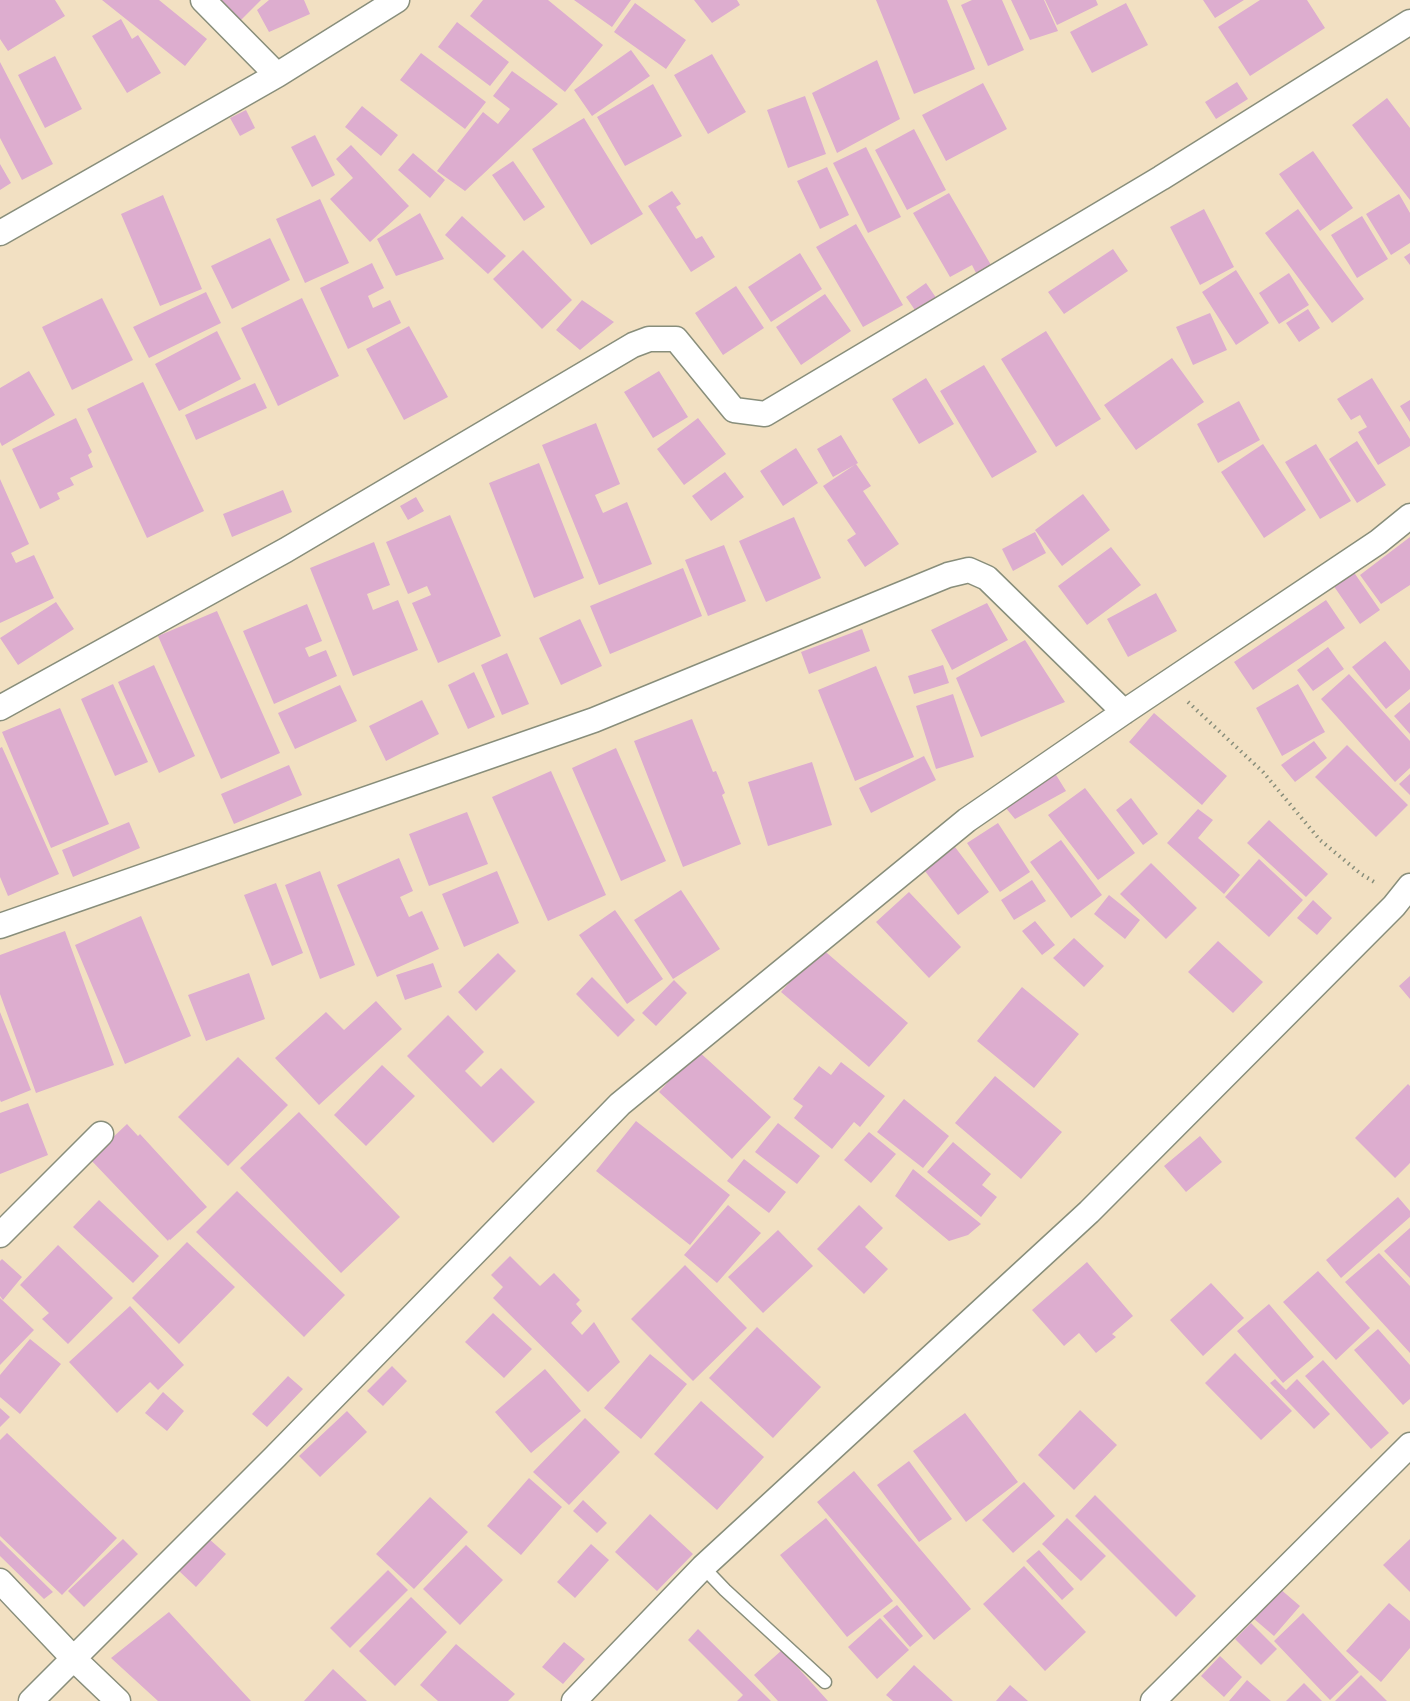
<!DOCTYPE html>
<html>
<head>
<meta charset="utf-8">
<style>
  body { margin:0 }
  canvas { display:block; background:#f2e0c2 }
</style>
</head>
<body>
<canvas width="1410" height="1701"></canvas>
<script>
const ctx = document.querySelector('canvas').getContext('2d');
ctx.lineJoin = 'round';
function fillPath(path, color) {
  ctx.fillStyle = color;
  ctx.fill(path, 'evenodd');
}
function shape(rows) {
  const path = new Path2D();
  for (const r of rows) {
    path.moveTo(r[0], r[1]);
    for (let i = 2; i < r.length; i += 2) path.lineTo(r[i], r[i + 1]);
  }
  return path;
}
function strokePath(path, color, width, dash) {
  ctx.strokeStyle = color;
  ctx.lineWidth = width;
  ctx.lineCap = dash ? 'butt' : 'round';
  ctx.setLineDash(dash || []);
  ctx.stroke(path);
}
const building = shape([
  [0,0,55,0,65,16,8,51,0,39],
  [102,0,159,0,207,39,185,66],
  [218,0,261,0,240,21],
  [269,0,304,0,310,14,269,32,257,10],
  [483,0,548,0,603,45,565,92,470,16],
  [574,0,631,0,612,27],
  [694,0,737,0,740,5,712,23],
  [876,0,947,0,975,69,914,94],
  [972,0,1002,0,1024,50,988,66,961,5],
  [1011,0,1044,0,1058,31,1030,40],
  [1045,0,1096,0,1098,5,1057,25],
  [1203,0,1244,0,1215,18],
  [1260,0,1307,0,1325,28,1250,76,1218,27],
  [635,3,686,40,666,69,614,32],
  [1126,3,1148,45,1092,73,1070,32],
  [121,19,132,39,138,35,161,73,127,93,92,36],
  [457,22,509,62,490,86,438,47],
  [631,50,650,76,592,116,574,90],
  [421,53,486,102,465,129,400,80],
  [712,54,746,112,708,134,674,75],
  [55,56,82,109,45,128,18,75],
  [877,60,900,119,837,153,812,93],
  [0,62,53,164,22,180,0,138],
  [512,71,558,104,465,191,437,171,483,112,498,124,510,109,493,96],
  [1237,82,1248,99,1216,119,1205,102],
  [983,83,1007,129,946,161,922,115],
  [653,84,682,136,625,166,597,117],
  [805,96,826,154,788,168,767,110],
  [1387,98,1410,128,1410,200,1352,125],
  [362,106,398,135,381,156,345,127],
  [246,110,255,128,240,136,230,118],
  [584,118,643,214,591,245,532,149],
  [914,129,946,190,907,210,875,150],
  [315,135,335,175,312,187,291,147],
  [351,145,409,206,370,242,330,199,353,178,336,159],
  [866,147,901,217,868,233,833,163],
  [1313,151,1353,208,1320,231,1279,174],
  [413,153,445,180,430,198,398,170],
  [513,161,545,207,524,221,492,175],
  [0,164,11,183,0,190],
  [827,167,849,215,820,229,797,181],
  [672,191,681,204,676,207,696,239,702,236,715,257,691,272,648,206],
  [949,193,991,265,976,273,972,265,950,277,913,213],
  [1399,194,1410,213,1410,243,1391,255,1366,214],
  [163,195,202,289,160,306,121,214],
  [320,199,349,263,305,283,276,219],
  [1204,209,1234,267,1200,285,1170,227],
  [1298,209,1364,299,1332,323,1265,233],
  [420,213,444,259,396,276,377,239],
  [462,216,506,256,488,274,445,235],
  [1362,216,1388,259,1357,278,1331,235],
  [856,224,903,305,863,327,816,247],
  [270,238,290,280,232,309,211,266],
  [1113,249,1128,271,1064,314,1048,292],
  [523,250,572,300,542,329,493,279],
  [800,253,822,289,771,322,748,287],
  [1410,253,1410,265,1404,257],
  [372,263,384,288,368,296,373,308,390,300,401,323,348,349,320,288],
  [1236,270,1269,323,1236,345,1202,292],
  [1289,273,1309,305,1279,324,1259,293],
  [926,283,939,302,919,316,906,297],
  [736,286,764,328,723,355,695,313],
  [206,292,221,323,149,358,133,327],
  [825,294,851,331,801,365,776,327],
  [102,298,133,360,72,390,42,327],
  [302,298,339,376,278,406,241,328],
  [582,300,614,322,580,350,556,330],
  [1308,309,1320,328,1299,342,1286,323],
  [1210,313,1227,350,1193,365,1176,327],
  [409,326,448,397,404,420,366,349],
  [217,331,241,379,179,411,155,364],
  [1046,331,1101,419,1056,447,1001,359],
  [1172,358,1204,402,1136,450,1104,405],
  [984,365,1037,452,992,478,940,391],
  [29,371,55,415,2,446,0,442,0,388],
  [659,371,688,417,653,438,624,392],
  [926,378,954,424,919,444,892,399],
  [1372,378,1410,439,1410,446,1378,465,1358,432,1367,427,1360,415,1351,420,1337,399],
  [143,382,204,511,147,538,87,409],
  [255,383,267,408,196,440,185,415],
  [1410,400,1410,422,1400,406],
  [1239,401,1260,440,1218,463,1197,424],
  [76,418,92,452,88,455,93,467,70,478,74,485,57,493,60,499,40,509,12,449],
  [698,418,726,454,684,485,657,449],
  [596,423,620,484,595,495,603,513,627,502,652,564,599,585,542,445],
  [841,435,858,463,833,477,817,449],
  [1357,441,1386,485,1357,503,1329,459],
  [1263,444,1306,510,1264,538,1221,472],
  [1316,444,1351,501,1320,519,1285,462],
  [796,448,818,483,783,506,760,471],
  [539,463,584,578,534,598,489,483],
  [856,464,871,486,863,491,899,544,865,567,847,540,856,534,823,486],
  [725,472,744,497,711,521,692,496],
  [0,479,29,544,11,553,16,563,34,555,54,598,0,623],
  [283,490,292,512,232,537,223,514],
  [1083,494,1110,530,1062,566,1035,530],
  [416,497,424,511,408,520,400,506],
  [450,515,501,636,438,663,412,603,431,595,427,586,408,594,386,542],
  [794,517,821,578,766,602,739,541],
  [1035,532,1046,553,1013,571,1002,549],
  [1410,537,1410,585,1381,604,1360,575],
  [374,542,390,585,367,594,373,610,398,600,418,650,353,676,310,568],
  [724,545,746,601,708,616,685,560],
  [1111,547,1141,585,1087,625,1058,586],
  [683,568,702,616,610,654,590,606],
  [1353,571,1380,610,1360,624,1333,585],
  [1156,593,1177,631,1128,657,1107,619],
  [1326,600,1345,628,1253,690,1234,662],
  [56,602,74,629,18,665,0,638],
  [987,603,1008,640,952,670,931,630],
  [307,604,322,641,305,648,309,657,326,650,337,676,274,704,243,631],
  [217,611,280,753,221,779,158,636],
  [580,619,602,666,561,685,539,638],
  [862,629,870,651,809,674,801,652],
  [1025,640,1065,702,981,737,956,678],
  [1385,641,1410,671,1410,689,1386,709,1352,667],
  [1328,647,1344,669,1313,691,1297,670],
  [507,653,529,704,502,715,481,665],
  [154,665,195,756,159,773,118,682],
  [943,665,949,683,914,694,908,676],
  [876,666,914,757,855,781,818,690],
  [474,672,495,717,468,729,448,685],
  [1349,674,1410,741,1410,768,1395,782,1321,699],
  [113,684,148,762,115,776,81,699],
  [1298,684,1325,732,1282,756,1256,708],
  [340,685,357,721,295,749,278,713],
  [953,694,974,757,936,769,916,706],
  [422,700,439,734,386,761,369,726],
  [1410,702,1410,734,1394,716],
  [60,708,109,824,51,848,2,732],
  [1154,713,1227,776,1202,805,1129,742],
  [692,719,713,772,716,771,725,793,722,795,741,844,683,867,634,741],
  [1314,741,1327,758,1295,782,1281,765],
  [1347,745,1408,805,1376,837,1315,777],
  [2,747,59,874,8,896,0,877,0,748],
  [616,748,666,861,621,881,572,768],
  [924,756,936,780,871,813,859,788],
  [812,762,832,825,768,846,748,782],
  [289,765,302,795,234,824,221,794],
  [1053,770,1066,791,1015,819,1005,807],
  [551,771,606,895,548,921,492,797],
  [1410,774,1410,795,1399,784],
  [1085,788,1135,853,1098,880,1048,815],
  [1131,798,1158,834,1143,845,1116,810],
  [1198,809,1213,820,1198,838,1240,875,1224,894,1167,843],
  [467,812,488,864,429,886,409,834],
  [1269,820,1328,874,1306,897,1247,843],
  [129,822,140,848,73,877,62,850],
  [998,823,1030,872,1000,892,967,843],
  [1061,840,1102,895,1071,918,1030,862],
  [955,847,989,892,958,915,925,871],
  [399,858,413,891,400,897,409,917,422,911,439,949,377,977,337,885],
  [1259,859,1303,900,1269,937,1225,897],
  [1151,863,1197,908,1166,939,1120,894],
  [320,871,355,965,320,979,285,885],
  [497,871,519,923,464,947,442,894],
  [1032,880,1046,901,1014,920,1001,900],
  [276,883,303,953,272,966,244,895],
  [681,890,720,949,673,979,634,920],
  [909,892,961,947,929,978,876,922],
  [1109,895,1140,920,1125,939,1094,914],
  [1313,900,1332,918,1317,935,1297,918],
  [615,910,663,979,627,1004,579,935],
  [141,916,191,1036,125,1064,75,945],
  [1035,921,1055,945,1042,955,1022,931],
  [65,931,114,1065,36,1093,0,994,0,955],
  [1074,938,1104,966,1084,987,1053,958],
  [1218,941,1263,982,1233,1013,1188,972],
  [820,947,908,1023,869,1067,781,992],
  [498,953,516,971,476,1011,458,992],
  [433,963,442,987,405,1000,396,975],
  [249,973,265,1019,206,1041,188,995],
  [1410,976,1410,999,1399,986],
  [592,977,635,1020,618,1037,576,994],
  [674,980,687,993,656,1026,642,1013],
  [1022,987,1079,1034,1034,1088,977,1041],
  [376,1001,402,1029,319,1105,275,1058,326,1012,344,1030],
  [0,1012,31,1090,1,1102,0,1100],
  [448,1015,484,1052,465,1071,481,1087,501,1068,535,1102,493,1143,407,1056],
  [697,1050,771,1117,732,1159,659,1092],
  [238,1057,288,1105,228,1166,178,1117],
  [841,1062,885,1096,860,1127,854,1122,832,1149,794,1118,803,1106,793,1099,819,1066,831,1075],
  [382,1065,415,1096,366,1146,334,1115],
  [995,1076,1062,1132,1021,1179,955,1123],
  [1408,1084,1410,1086,1410,1163,1395,1178,1355,1138],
  [904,1099,949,1136,923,1168,877,1132],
  [28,1103,48,1155,0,1174,0,1113],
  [299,1112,400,1217,341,1273,240,1168],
  [636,1121,730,1195,690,1245,596,1171],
  [778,1123,820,1156,797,1184,755,1152],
  [127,1124,138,1136,140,1134,207,1207,170,1240,169,1239,168,1241,90,1159],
  [869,1132,896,1154,871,1183,844,1160],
  [1200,1136,1222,1162,1186,1192,1164,1166],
  [953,1142,991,1174,982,1185,997,1197,981,1217,927,1172],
  [744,1159,786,1192,769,1213,727,1181],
  [913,1169,981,1224,968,1235,949,1241,895,1196],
  [237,1191,345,1295,304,1337,196,1232],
  [1398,1197,1410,1211,1410,1217,1341,1278,1326,1260],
  [99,1200,159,1256,133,1283,73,1227],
  [728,1205,761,1233,717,1283,684,1255],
  [859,1205,883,1228,865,1247,888,1269,864,1294,817,1249],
  [1410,1228,1410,1278,1384,1251],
  [778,1230,813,1266,763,1313,728,1277],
  [187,1242,235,1287,179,1344,132,1298],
  [58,1245,113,1298,68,1344,42,1319,49,1313,20,1285],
  [1379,1253,1410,1286,1410,1353,1345,1282],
  [510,1256,540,1286,554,1273,580,1300,576,1304,582,1311,571,1323,582,1335,594,1322,620,1362,588,1392,493,1298,503,1287,491,1275],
  [2,1259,22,1277,3,1300,0,1296,0,1261],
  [1087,1262,1133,1316,1112,1334,1116,1337,1096,1353,1079,1333,1064,1346,1032,1310],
  [685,1265,747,1328,693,1381,631,1319],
  [1318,1271,1370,1328,1336,1360,1283,1302],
  [1211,1283,1244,1318,1203,1356,1170,1320],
  [0,1298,34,1330,0,1365],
  [1269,1304,1314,1357,1283,1383,1237,1331],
  [130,1306,184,1365,158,1390,150,1382,117,1413,69,1362],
  [493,1313,532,1349,504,1378,465,1342],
  [757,1327,821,1387,773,1438,709,1378],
  [1378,1329,1410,1365,1410,1399,1403,1405,1354,1350],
  [30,1339,61,1364,20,1414,0,1397,0,1375],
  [1235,1353,1292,1411,1261,1440,1205,1383],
  [650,1354,687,1384,641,1439,604,1408],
  [1323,1360,1389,1433,1371,1449,1305,1376],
  [392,1366,407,1381,383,1406,367,1391],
  [545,1369,581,1411,531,1453,495,1412],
  [288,1376,303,1389,267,1427,252,1414],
  [1275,1379,1286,1390,1297,1379,1330,1414,1314,1429,1270,1383],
  [163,1392,184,1411,167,1431,145,1413],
  [701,1401,764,1457,717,1510,654,1454],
  [0,1408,10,1417,0,1427],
  [1080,1410,1117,1445,1074,1490,1038,1455],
  [347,1411,367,1432,320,1477,299,1456],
  [965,1413,1018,1482,966,1522,913,1451],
  [585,1418,620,1452,569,1505,533,1472],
  [7,1433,117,1538,62,1595,0,1536,0,1440],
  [909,1461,952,1519,919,1542,877,1485],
  [854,1471,971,1609,934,1640,817,1502],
  [529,1478,562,1507,521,1555,487,1526],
  [1024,1482,1055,1516,1013,1553,982,1520],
  [1095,1495,1196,1596,1176,1617,1075,1516],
  [430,1497,468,1532,414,1589,376,1554],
  [583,1500,607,1523,597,1533,573,1511],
  [650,1514,693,1554,657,1591,615,1552],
  [826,1518,893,1601,847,1637,780,1555],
  [1067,1518,1106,1556,1081,1581,1042,1544],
  [208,1538,226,1554,196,1587,178,1570],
  [123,1539,138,1554,84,1607,68,1591],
  [1410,1539,1410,1592,1383,1565],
  [0,1540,53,1592,44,1599,0,1556],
  [591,1544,609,1560,575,1598,557,1582],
  [466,1545,503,1580,460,1625,423,1589],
  [1039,1550,1074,1589,1062,1600,1026,1561],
  [1024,1566,1086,1632,1045,1671,983,1604],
  [388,1570,408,1590,350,1648,330,1628],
  [1279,1588,1300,1606,1274,1636,1253,1618],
  [411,1597,447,1632,395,1686,359,1651],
  [1389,1603,1410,1621,1410,1648,1381,1682,1346,1651],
  [897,1605,923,1636,910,1647,883,1616],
  [169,1612,251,1701,158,1701,111,1658],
  [1303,1613,1359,1672,1330,1700,1274,1641],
  [880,1618,909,1650,877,1679,848,1647],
  [1251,1623,1277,1649,1261,1665,1235,1639],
  [698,1629,771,1701,737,1701,743,1695,688,1640],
  [564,1642,585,1659,563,1684,542,1667],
  [456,1644,515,1694,508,1701,438,1701,420,1685],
  [782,1650,828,1701,778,1701,754,1675],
  [1220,1656,1242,1677,1224,1697,1201,1676],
  [914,1665,953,1701,893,1701,886,1695],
  [333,1669,367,1701,304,1701],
  [1361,1675,1387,1701,1335,1701],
  [1247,1680,1271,1701,1229,1701],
  [1304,1683,1322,1701,1286,1701],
  [1010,1685,1028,1701,996,1701]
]);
const path = shape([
  [1188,702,1263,772,1320,840,1361,874,1376,883]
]);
const lane = shape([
  [703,1567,725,1590,825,1682]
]);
const street = shape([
  [203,0,277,75],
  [0,233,277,75,397,0],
  [0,708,286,550,633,345,649,339,676,339,734,410,765,414,1161,178,1410,22],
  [0,926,594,720,948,575,969,570,987,578,1124,712],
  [0,1235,101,1134],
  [0,1581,73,1658,118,1701],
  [31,1701,275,1457,620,1104,967,820,1124,712,1378,542,1410,516],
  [574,1701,703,1567,1089,1212,1394,906,1410,886],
  [1153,1701,1410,1445]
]);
fillPath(building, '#ddadcf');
strokePath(lane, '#888e7b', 15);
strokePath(street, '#888e7b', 27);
strokePath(path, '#888e7b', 4, [1.5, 4.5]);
strokePath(lane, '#fff', 12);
strokePath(street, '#fff', 24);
</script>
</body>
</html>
